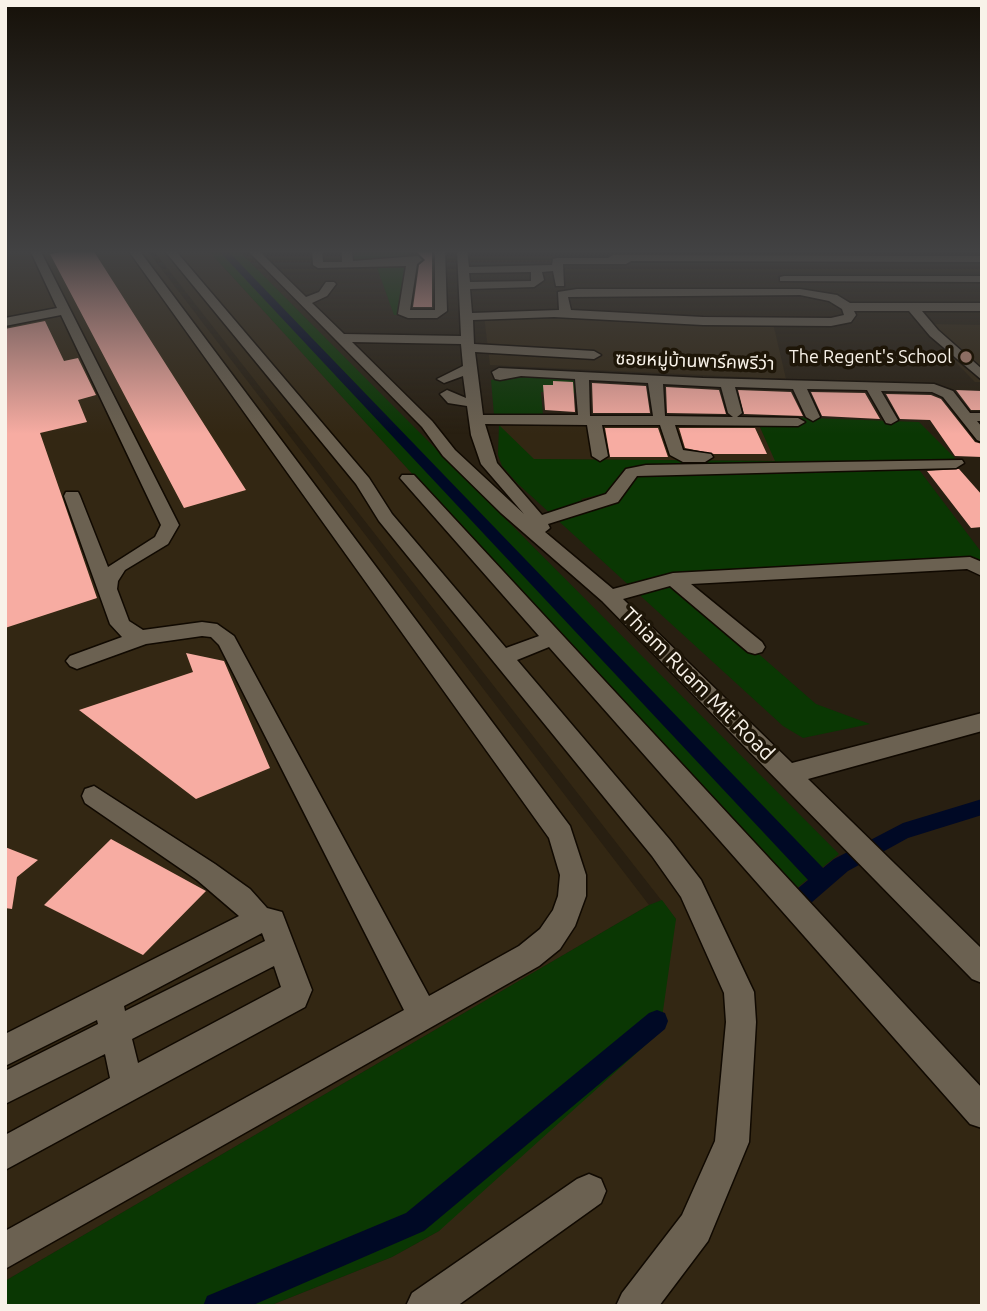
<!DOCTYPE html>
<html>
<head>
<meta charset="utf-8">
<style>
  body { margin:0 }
  #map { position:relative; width:987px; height:1311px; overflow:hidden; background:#281f11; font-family:Ubuntu,sans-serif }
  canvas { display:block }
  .frame { position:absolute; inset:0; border:7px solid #f8f2e9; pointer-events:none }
</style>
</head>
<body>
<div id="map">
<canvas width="987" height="1311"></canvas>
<div class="frame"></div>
</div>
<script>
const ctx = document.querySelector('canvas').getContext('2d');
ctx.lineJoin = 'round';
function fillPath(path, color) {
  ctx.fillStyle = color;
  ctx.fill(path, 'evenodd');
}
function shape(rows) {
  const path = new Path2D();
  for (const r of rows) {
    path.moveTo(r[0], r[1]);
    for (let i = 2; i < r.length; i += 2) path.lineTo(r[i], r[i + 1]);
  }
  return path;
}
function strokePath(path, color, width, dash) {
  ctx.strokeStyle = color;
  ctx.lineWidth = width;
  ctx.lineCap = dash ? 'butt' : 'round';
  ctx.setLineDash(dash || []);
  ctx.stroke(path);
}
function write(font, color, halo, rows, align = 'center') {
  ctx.font = font + ' Ubuntu,"Noto Sans Thai",sans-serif';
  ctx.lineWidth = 7;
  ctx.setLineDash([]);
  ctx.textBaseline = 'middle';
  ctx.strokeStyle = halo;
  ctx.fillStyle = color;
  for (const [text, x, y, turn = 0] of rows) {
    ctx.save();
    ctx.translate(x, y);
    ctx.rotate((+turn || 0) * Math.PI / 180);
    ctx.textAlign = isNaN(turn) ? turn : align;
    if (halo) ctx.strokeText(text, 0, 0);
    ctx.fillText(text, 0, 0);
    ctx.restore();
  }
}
const built = shape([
  [5,250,147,250,649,905,5,1281],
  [153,250,208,250,982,1098,982,1306,269,1306,392,1257,439,1231,676,919],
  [554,315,773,323,786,379,490,365,484,316],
  [931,324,982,325,982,382,975,382,927,333,939,332],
  [494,415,755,416,776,461,533,459,502,431]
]);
const green = shape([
  [208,250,238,250,839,854,793,891],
  [349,250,409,250,409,256,403,258,353,264],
  [406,264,398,315,394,315,376,265],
  [523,375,575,376,575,393,541,392,543,415,494,415,491,380],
  [755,416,919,422,958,461,625,468,609,493,581,499,591,508,637,475,917,467,982,553,982,562,667,574,816,704,870,724,803,738,783,726,518,484,502,466,498,455,499,425,534,459,775,461],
  [662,900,676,919,660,1032,439,1231,392,1257,269,1306,5,1306,5,1281,649,905]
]);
const canal = shape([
  [218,250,227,250,823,868,834,859,903,823,982,799,982,815,908,838,848,871,811,903,804,905,797,903,794,896,797,889,808,880,218,250],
  [657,1010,665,1013,668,1021,665,1029,424,1231,251,1306,203,1306,207,1296,406,1213,649,1013,657,1010]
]);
const building = shape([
  [74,250,93,250,246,490,184,508,50,254],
  [415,250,432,250,432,307,413,307,419,265,425,260],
  [45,321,64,361,78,358,96,395,78,400,87,422,40,433,97,598,5,628,5,329],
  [553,381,573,382,575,412,545,410,543,385,553,385],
  [592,383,646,386,650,413,593,413],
  [666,387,719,390,726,414,667,413],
  [738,390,791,392,803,416,744,414],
  [956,390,982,391,982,410,971,410],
  [811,392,865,393,880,419,822,416],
  [886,394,931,395,941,399,975,442,982,444,982,457,955,456,930,420,900,419],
  [605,428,658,428,668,457,610,457],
  [679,428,755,428,767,454,714,454,685,448],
  [959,469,982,495,982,527,971,528,927,471],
  [186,653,224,661,270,768,196,799,79,710,193,672],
  [111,839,206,891,143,955,44,905],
  [5,847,38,860,17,877,12,909,5,908]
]);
const minor = shape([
  [30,250,40,250,179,525,168,544,125,570,118,581,117,589,129,621,143,630,202,622,217,624,234,636,429,996,519,946,540,929,553,910,558,896,560,875,549,838,128,250,139,250,570,826,586,875,586,896,575,926,560,949,539,966,5,1269,5,1231,404,1010,219,645,211,637,202,636,146,644,77,669,70,666,66,661,70,656,122,637,110,624,64,496,66,492,78,492,80,496,108,567,155,537,161,525,61,315,5,326,5,318,57,308,30,250],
  [164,250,175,250,369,478,392,514,506,648,539,636,400,478,402,475,414,475,982,1088,982,1128,970,1124,549,647,517,660,670,840,701,880,754,992,756,1022,749,1142,708,1241,659,1306,616,1306,622,1293,682,1215,715,1141,726,1022,724,993,681,897,652,856,379,521,356,484,164,250],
  [247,250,258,250,306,297,319,292,326,282,334,282,336,284,327,296,312,303,344,334,461,336,457,250,467,250,469,267,552,265,553,259,557,258,608,258,613,255,982,256,982,262,631,261,626,264,563,264,564,286,556,286,553,271,542,272,544,280,534,287,470,289,472,313,559,310,558,292,577,289,800,289,837,295,850,303,982,303,982,311,922,311,938,330,982,369,982,380,930,336,909,311,854,311,856,315,851,322,831,326,703,325,554,317,473,320,474,344,594,351,601,355,594,359,475,352,483,415,578,415,575,379,521,376,500,380,495,379,492,372,499,368,703,378,934,384,953,391,970,413,982,413,982,421,977,421,982,427,982,442,977,440,943,397,932,392,881,391,898,420,891,424,886,423,867,390,807,389,820,417,813,421,806,417,793,389,735,387,742,413,737,417,798,418,805,422,798,426,675,425,683,450,711,454,713,457,705,462,683,462,670,455,660,425,602,425,608,456,600,461,592,456,587,425,485,424,497,463,542,515,606,494,626,469,646,465,962,460,964,463,956,468,637,476,618,502,548,524,550,528,545,532,613,589,673,573,970,557,982,562,982,576,967,569,691,584,762,642,765,647,762,652,755,654,748,652,670,586,623,599,792,763,982,713,982,731,808,779,982,949,982,983,972,979,602,601,501,513,443,456,422,427,247,250],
  [531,272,531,281,470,282,469,273,531,272],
  [800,295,829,301,842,309,844,315,831,318,703,317,571,310,568,297,800,295],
  [352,342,461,344,463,366,437,379,444,383,463,376,466,398,447,390,440,394,448,403,467,406,471,435,481,464,524,514,455,450,432,421,352,342],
  [589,380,648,383,653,416,590,416,589,380],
  [663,384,721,387,728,413,733,417,665,416,663,384],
  [312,250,322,250,323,262,342,262,342,250,352,250,353,261,418,256,422,260,417,264,410,310,435,310,435,250,445,250,447,311,437,318,408,318,398,314,406,266,318,268,313,265,312,250],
  [784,276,982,276,982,282,780,281,780,277,784,276],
  [94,786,215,864,250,889,267,908,282,912,312,990,305,1007,5,1170,5,1135,110,1078,105,1054,5,1104,5,1071,98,1024,97,1020,5,1066,5,1034,239,916,197,880,85,803,82,796,85,789,94,786],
  [262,933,265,941,125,1011,124,1006,262,933],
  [274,966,281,987,138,1063,132,1039,274,966],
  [589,1174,601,1179,606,1191,601,1203,457,1306,406,1306,412,1293,577,1179,589,1174]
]);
const markers = [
  [966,357,7,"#8d6e63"]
];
const farPoinames = [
  ["The Regent's School",952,357]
];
const farStreetnames = [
  ["ซอยหมู่บ้านพาร์คพรีว่า",695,361,2]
];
const streetNames = [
  ["Thiam Ruam Mit Road",698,684,45]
];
fillPath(built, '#332713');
fillPath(green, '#0a3703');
fillPath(canal, '#000925');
fillPath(building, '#f7aca2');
strokePath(minor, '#100901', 3);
fillPath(minor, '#6b6151');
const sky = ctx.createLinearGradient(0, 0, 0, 434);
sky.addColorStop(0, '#161109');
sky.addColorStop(0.58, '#424243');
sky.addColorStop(1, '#42424300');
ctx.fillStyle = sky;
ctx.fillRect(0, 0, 987, 434);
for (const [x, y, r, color] of markers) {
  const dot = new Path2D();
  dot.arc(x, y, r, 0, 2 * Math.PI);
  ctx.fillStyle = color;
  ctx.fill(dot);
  strokePath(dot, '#1e1608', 2.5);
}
write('18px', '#f8f2e9', '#1e1608', farPoinames, 'right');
write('18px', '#f8f2e9', '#1e1608', farStreetnames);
write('21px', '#f8f2e9', '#1e1608', streetNames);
</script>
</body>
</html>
